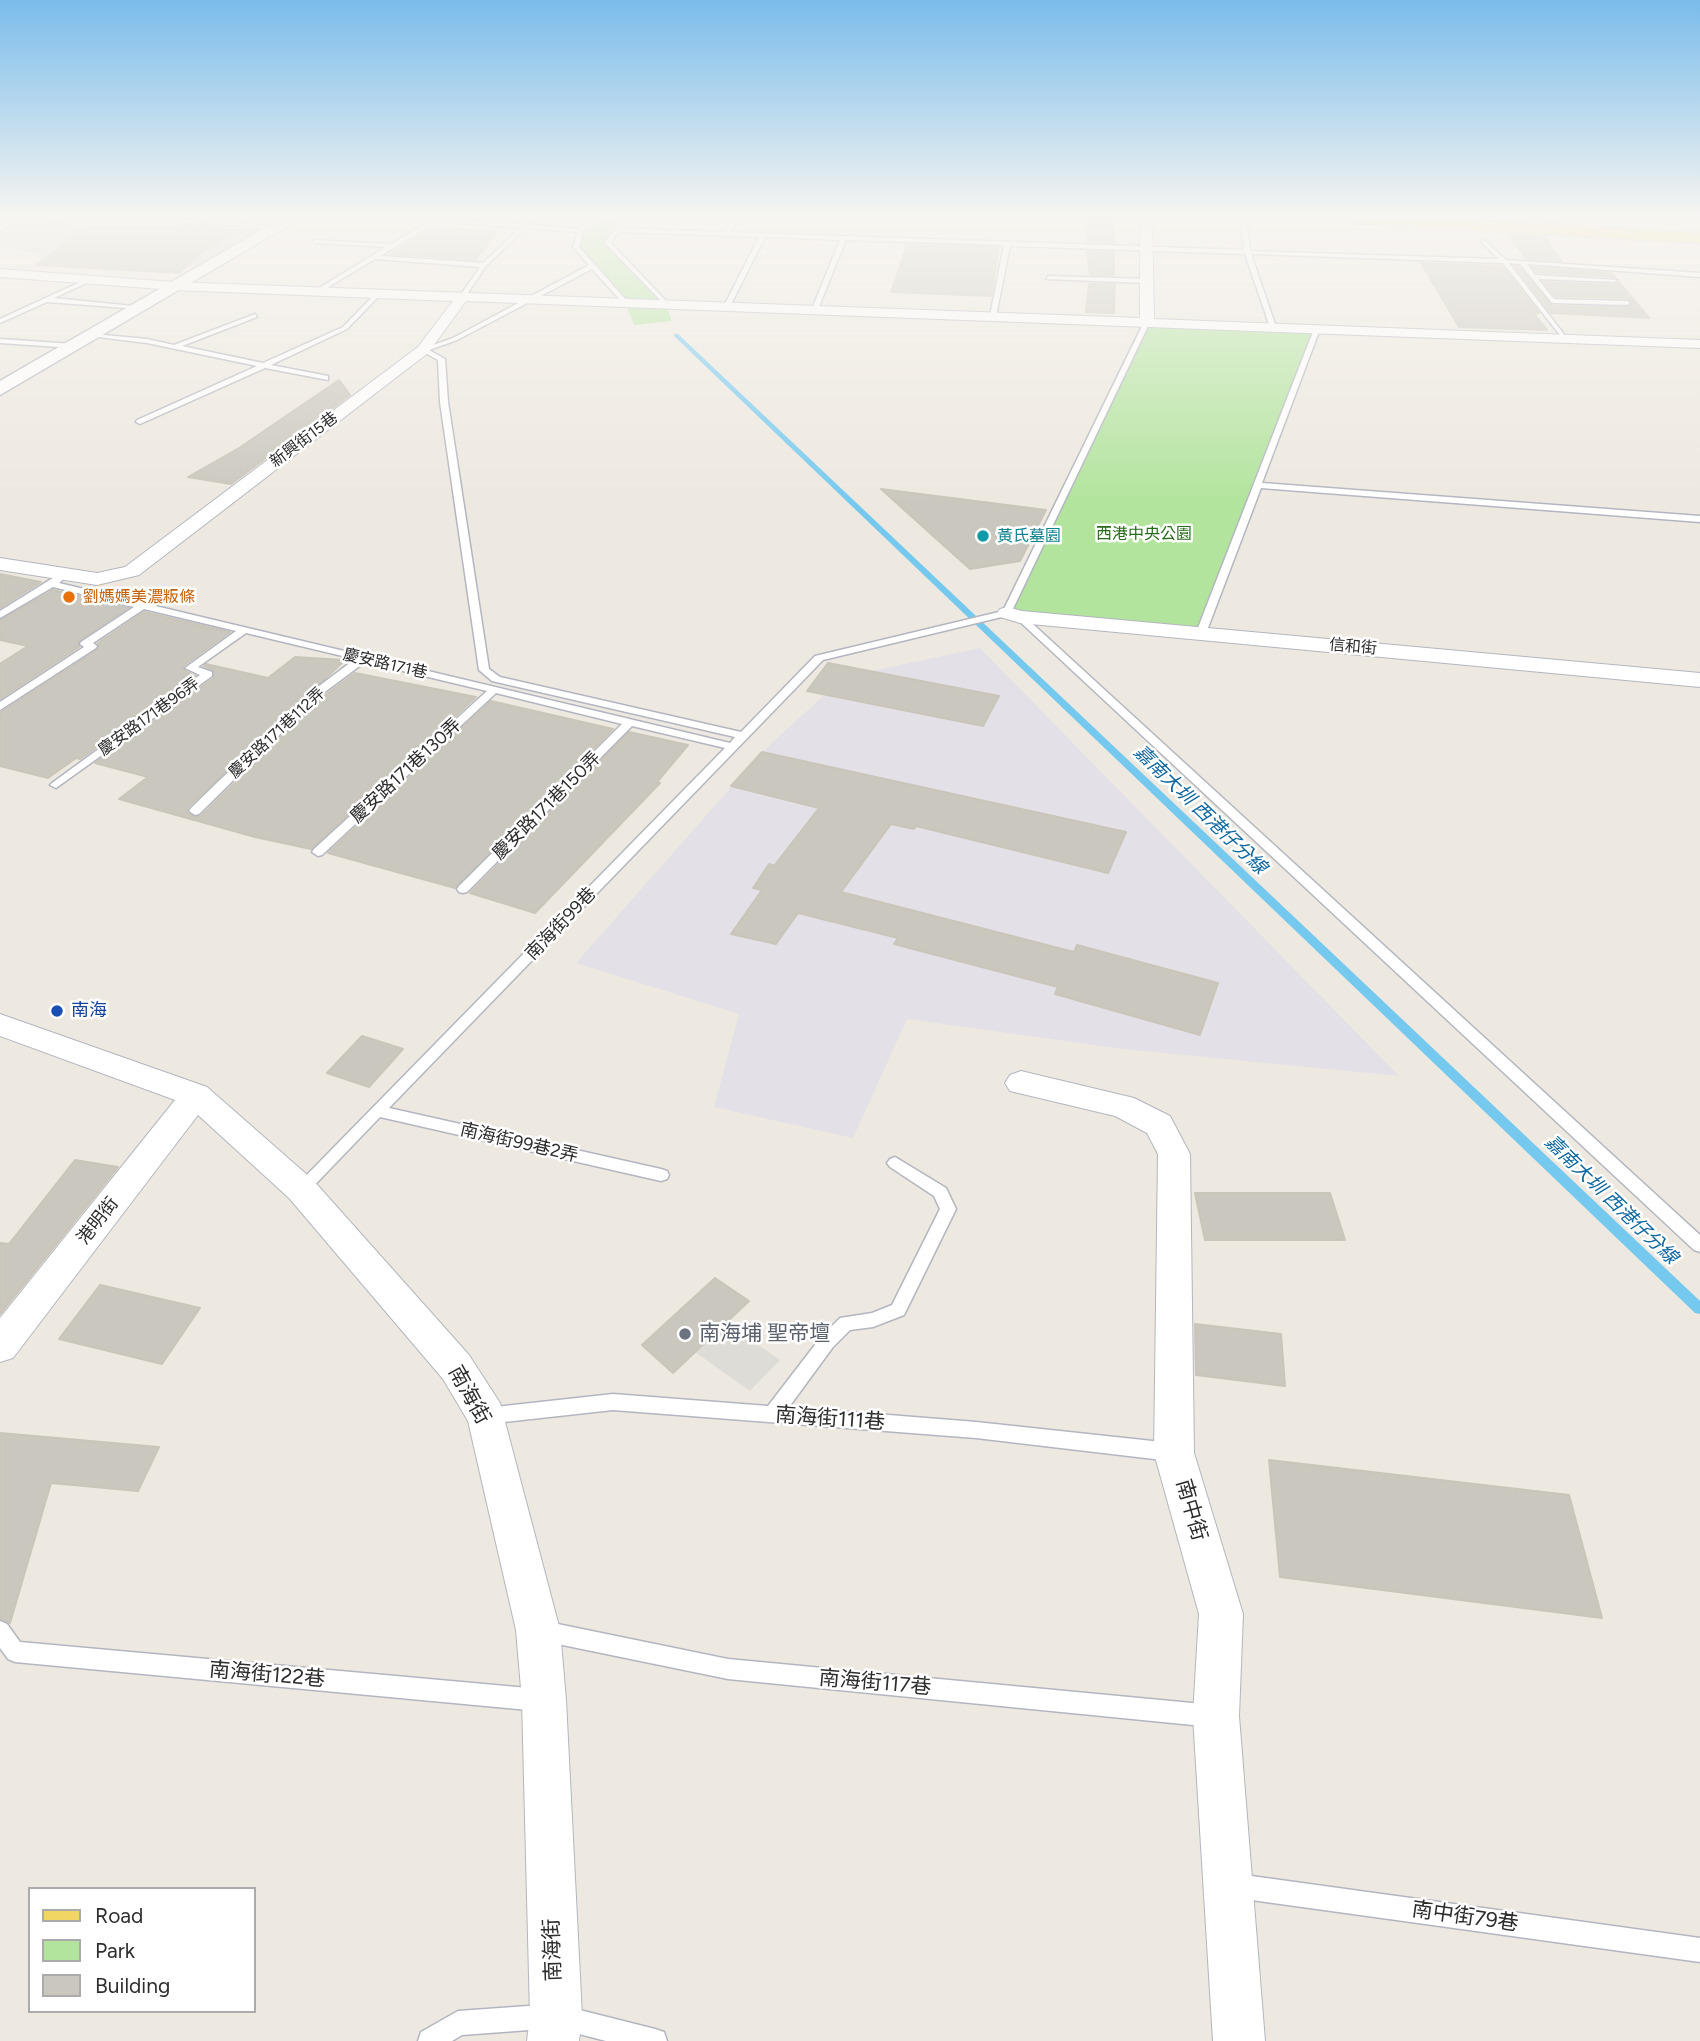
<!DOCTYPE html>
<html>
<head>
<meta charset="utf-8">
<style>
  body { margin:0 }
  #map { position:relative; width:1700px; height:2041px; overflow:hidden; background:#eee9e0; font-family:Figtree,sans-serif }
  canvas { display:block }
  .legend { position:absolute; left:28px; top:1887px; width:228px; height:126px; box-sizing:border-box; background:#fff; border:2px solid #ababab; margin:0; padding:9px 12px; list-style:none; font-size:21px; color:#2d2d2d }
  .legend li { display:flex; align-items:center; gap:14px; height:35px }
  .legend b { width:35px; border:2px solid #ababab }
</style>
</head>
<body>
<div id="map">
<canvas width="1700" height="2041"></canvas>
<ul class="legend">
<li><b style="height:9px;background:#f1d663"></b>Road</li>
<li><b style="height:19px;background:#b2e49d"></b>Park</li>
<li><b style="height:19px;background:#cac7be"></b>Building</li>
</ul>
</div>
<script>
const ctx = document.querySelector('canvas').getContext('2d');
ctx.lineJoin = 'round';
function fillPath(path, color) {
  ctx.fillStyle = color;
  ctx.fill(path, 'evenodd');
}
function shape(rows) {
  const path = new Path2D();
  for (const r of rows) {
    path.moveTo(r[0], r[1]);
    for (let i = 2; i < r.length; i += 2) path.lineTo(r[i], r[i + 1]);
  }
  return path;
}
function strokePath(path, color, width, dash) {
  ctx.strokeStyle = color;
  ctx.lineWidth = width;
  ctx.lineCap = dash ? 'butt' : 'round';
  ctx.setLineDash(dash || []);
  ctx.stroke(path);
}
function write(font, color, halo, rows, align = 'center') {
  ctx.font = font + ' Figtree,"Noto Sans TC",sans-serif';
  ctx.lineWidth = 5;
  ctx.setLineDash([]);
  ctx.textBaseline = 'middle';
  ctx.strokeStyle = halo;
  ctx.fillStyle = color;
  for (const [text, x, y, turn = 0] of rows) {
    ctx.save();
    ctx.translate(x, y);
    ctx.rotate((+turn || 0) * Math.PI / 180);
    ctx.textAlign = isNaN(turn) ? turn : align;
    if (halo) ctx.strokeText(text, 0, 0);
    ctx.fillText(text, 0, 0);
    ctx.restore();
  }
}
const industrial = shape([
  [980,648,1399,1076,1123,1049,907,1019,853,1138,714,1107,739,1014,576,963,762,752,844,677]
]);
const green = shape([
  [593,218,625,218,608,243,665,303,672,321,634,325,625,302,576,247,580,231],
  [1147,322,1317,329,1201,633,1007,613]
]);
const plaza = shape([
  [31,219,87,227,49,256,0,246,0,231],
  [227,229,265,229,196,268,170,266],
  [726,1322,780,1360,750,1391,695,1352]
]);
const stream = shape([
  [674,334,678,334,1700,1301,1700,1314,1695,1313,674,336,674,334]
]);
const building = shape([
  [1088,218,1113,218,1114,243,1087,242,1088,218],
  [182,224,241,229,200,253,179,273,36,265,87,227,177,227,182,224],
  [434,227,497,232,475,260,390,254,434,227],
  [1509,235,1545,237,1561,261,1526,259,1509,235],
  [907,245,999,247,991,296,891,292,907,245],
  [1087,251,1114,252,1114,275,1090,275,1087,251],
  [1421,263,1502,266,1539,313,1534,314,1547,330,1459,327,1421,263],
  [1515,266,1519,267,1552,306,1628,307,1632,302,1627,298,1555,296,1544,282,1614,285,1619,282,1649,318,1551,313,1515,266],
  [1532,267,1611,273,1615,277,1536,272,1532,267],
  [1089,284,1115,284,1114,313,1086,312,1089,284],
  [339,380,350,395,231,484,188,477,239,448,339,380],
  [881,489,1046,510,1020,561,970,569,881,489],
  [0,574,41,582,0,608,0,574],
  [53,590,128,608,80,640,79,647,0,699,0,664,28,646,0,640,0,620,53,590],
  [144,612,230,632,183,666,184,670,195,676,80,759,76,758,48,778,0,766,0,713,97,650,98,643,144,612],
  [295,657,345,660,189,806,186,812,194,817,201,816,320,699,355,673,476,697,311,849,255,837,119,799,148,777,95,763,214,678,214,670,204,666,206,664,268,678,295,657],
  [828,663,999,696,983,726,807,691,828,663],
  [491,701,613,729,455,888,328,853,491,701],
  [629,732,688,745,657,782,660,783,535,913,470,893,629,732],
  [762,752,1126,832,1108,873,916,826,914,829,891,824,841,892,1074,952,1077,945,1218,983,1200,1035,1055,994,1058,987,894,944,898,938,798,913,776,944,731,934,762,890,753,888,769,864,774,866,819,808,731,786,762,752],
  [362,1036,403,1049,369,1087,327,1073,362,1036],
  [75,1160,118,1167,0,1314,0,1243,9,1244,75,1160],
  [1195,1193,1330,1193,1345,1240,1205,1240,1195,1193],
  [715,1278,749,1301,673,1373,642,1345,715,1278],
  [100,1285,200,1308,162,1364,59,1339,100,1285],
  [1195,1324,1281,1334,1285,1386,1196,1375,1195,1324],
  [0,1433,159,1447,138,1491,51,1483,10,1623,0,1619,0,1433],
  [1269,1460,1569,1495,1602,1618,1280,1577,1269,1460]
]);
const lane = shape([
  [135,218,170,218,283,227,280,229,135,218],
  [419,218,447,218,579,229,589,218,596,218,583,231,579,247,628,302,623,303,592,269,457,340,429,350,445,359,448,402,489,669,500,677,741,732,815,656,1003,611,1144,322,1147,320,1150,322,1010,615,823,660,389,1108,661,1169,667,1171,669,1175,667,1179,661,1181,380,1117,307,1193,301,1195,295,1193,293,1189,725,748,632,726,467,892,463,893,459,892,457,889,459,886,622,724,496,693,322,855,318,856,312,852,314,849,487,691,365,662,318,697,199,814,195,815,189,811,191,808,310,693,355,659,246,633,198,667,212,672,212,676,56,788,50,785,52,783,200,675,185,668,236,631,144,609,93,643,97,646,96,648,0,710,0,702,84,647,80,644,81,642,134,607,53,587,0,618,0,611,64,571,69,574,59,583,730,743,735,737,492,681,479,670,440,402,438,360,420,350,453,338,589,265,573,247,577,232,526,228,486,266,465,297,460,296,480,267,375,259,320,292,316,292,316,290,386,247,315,243,313,240,391,244,431,220,419,218],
  [438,221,520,228,483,263,380,256,438,221],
  [622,218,628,218,621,228,724,232,732,218,738,218,730,232,1244,250,1240,218,1246,218,1250,251,1499,259,1481,242,1483,239,1506,260,1700,273,1700,277,1527,264,1535,275,1617,280,1614,282,1538,279,1554,299,1627,301,1630,303,1627,305,1552,303,1520,264,1509,263,1566,337,1564,340,1503,263,1251,254,1276,327,1273,329,1270,327,1245,254,1010,246,996,316,993,318,990,316,1004,245,846,240,818,309,815,311,812,309,840,240,765,237,730,306,727,308,724,306,759,237,618,232,611,243,667,302,665,305,605,243,622,218],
  [1048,276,1147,279,1150,281,1147,283,1046,279,1048,276],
  [89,278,91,281,54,298,143,307,140,309,47,302,0,323,0,319,89,278],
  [377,292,382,293,347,329,271,365,328,376,328,380,265,368,140,424,136,422,137,420,257,366,147,343,90,336,93,334,147,339,174,345,255,314,257,317,182,346,263,363,343,327,377,292],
  [1317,327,1320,329,1262,483,1700,516,1700,522,1261,488,1206,633,1197,635,1196,633,1314,329,1317,327],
  [0,339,74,344,77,346,74,348,0,343,0,339],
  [1017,615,1023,615,1700,1235,1700,1252,1694,1250,1017,619,1017,615],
  [895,1157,946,1188,956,1209,904,1315,873,1327,850,1330,833,1347,789,1407,976,1422,1171,1443,1178,1446,1180,1452,1178,1458,1171,1461,976,1438,613,1410,486,1424,480,1422,477,1416,480,1410,486,1408,613,1394,768,1406,821,1337,840,1318,872,1313,892,1305,940,1209,934,1196,890,1167,887,1163,890,1159,895,1157],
  [0,1621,7,1624,20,1642,539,1689,546,1693,550,1700,546,1707,539,1711,15,1662,8,1659,0,1648,0,1621],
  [543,1621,728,1659,1213,1705,1221,1708,1224,1716,1221,1724,1213,1727,728,1679,543,1641,536,1638,533,1631,536,1624,543,1621],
  [1237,1874,1700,1938,1700,1962,1237,1898,1229,1894,1225,1886,1229,1878,1237,1874],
  [556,2004,655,2029,664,2032,667,2041,606,2041,556,2028,462,2035,452,2041,418,2041,421,2032,458,2011,556,2004]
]);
const street = shape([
  [10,218,27,218,0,231,0,223,10,218],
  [1140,218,1152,218,1154,319,1700,340,1700,348,466,301,428,353,139,575,97,585,0,570,0,558,97,573,125,567,418,347,453,301,174,290,0,277,0,269,174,282,1140,318,1140,218],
  [1007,607,1022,611,1700,673,1700,687,1020,623,1000,617,997,613,1000,609,1007,607],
  [0,1014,207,1087,313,1180,469,1355,500,1403,560,1630,566,1700,582,2016,579,2041,527,2041,530,2016,522,1700,516,1630,468,1421,443,1379,289,1198,198,1115,13,1358,0,1362,0,1318,175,1100,0,1036,0,1014],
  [1021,1071,1134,1098,1170,1116,1190,1154,1194,1453,1243,1614,1239,1716,1265,2041,1213,2041,1193,1716,1199,1614,1154,1453,1158,1154,1147,1133,1115,1116,1010,1091,1005,1083,1010,1075,1021,1071]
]);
const secondary = shape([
  [282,218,301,218,0,395,0,381,282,218]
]);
const primary = shape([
  [1345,218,1439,218,1700,233,1700,243,1352,223,1345,218]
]);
const markers = [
  [983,536,7,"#0f9aa8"],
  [69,597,7,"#e8710a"],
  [57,1011,7,"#1a4fb4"],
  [685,1334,7,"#6b7280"]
];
const farStreetnames = [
  ["新興街15巷",304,440,-37],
  ["信和街",1353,647,5],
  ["慶安路171巷",385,664,13],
  ["慶安路171巷96弄",149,717,-36],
  ["慶安路171巷112弄",277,733,-43]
];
const farParknames = [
  ["西港中央公園",1144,534]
];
const farCulturenames = [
  ["黃氏墓園",997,536]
];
const farFoodnames = [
  ["劉媽媽美濃粄條",83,597]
];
const streetNames = [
  ["慶安路171巷130弄",406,771,-43],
  ["慶安路171巷150弄",547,806,-45],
  ["南海街99巷",561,924,-46],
  ["南海街99巷2弄",519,1143,13],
  ["港明街",98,1221,-52]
];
const transitNames = [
  ["南海",71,1011]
];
const waterNames = [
  ["嘉南大圳 西港仔分線",1200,810,44],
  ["嘉南大圳 西港仔分線",1611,1200,44]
];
const nearWorshipnames = [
  ["南海埔 聖帝壇",699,1334]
];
const nearStreetnames = [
  ["南海街",469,1395,61],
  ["南海街111巷",830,1419,4],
  ["南中街",1191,1510,74],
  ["南海街122巷",267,1675,5],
  ["南海街117巷",875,1683,5],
  ["南中街79巷",1465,1917,8],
  ["南海街",553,1950,-92]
];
fillPath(industrial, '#e3e0e7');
fillPath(green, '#b2e49d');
fillPath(plaza, '#dedcd7');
fillPath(stream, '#75c9ef');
fillPath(building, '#cac7be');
strokePath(building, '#cac5b9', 2);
strokePath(lane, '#b3b6c0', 3);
strokePath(street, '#b3b6c0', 2);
strokePath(secondary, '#b3b6c0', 3);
strokePath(primary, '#c8c8c8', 3);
fillPath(lane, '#fff');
fillPath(street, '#fff');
fillPath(secondary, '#fff');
fillPath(primary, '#f1d663');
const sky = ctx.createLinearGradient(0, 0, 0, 504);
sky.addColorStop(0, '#7abceb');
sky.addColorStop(0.43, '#f7f5f1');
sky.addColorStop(1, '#f7f5f100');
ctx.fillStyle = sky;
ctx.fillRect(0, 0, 1700, 504);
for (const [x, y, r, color] of markers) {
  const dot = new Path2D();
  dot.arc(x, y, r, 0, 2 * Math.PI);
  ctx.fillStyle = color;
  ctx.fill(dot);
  strokePath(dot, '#fff', 2.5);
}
write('16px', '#2d2d2d', '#fff', farStreetnames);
write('16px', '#286c1b', '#fff', farParknames);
write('16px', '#0d838f', '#fff', farCulturenames, 'left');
write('16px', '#c56008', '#fff', farFoodnames, 'left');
write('18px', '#2d2d2d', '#fff', streetNames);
write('18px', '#164399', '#fff', transitNames, 'left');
write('italic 19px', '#0e67a1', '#fff', waterNames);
write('21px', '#5b616d', '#fff', nearWorshipnames, 'left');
write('21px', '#2d2d2d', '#fff', nearStreetnames);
</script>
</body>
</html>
